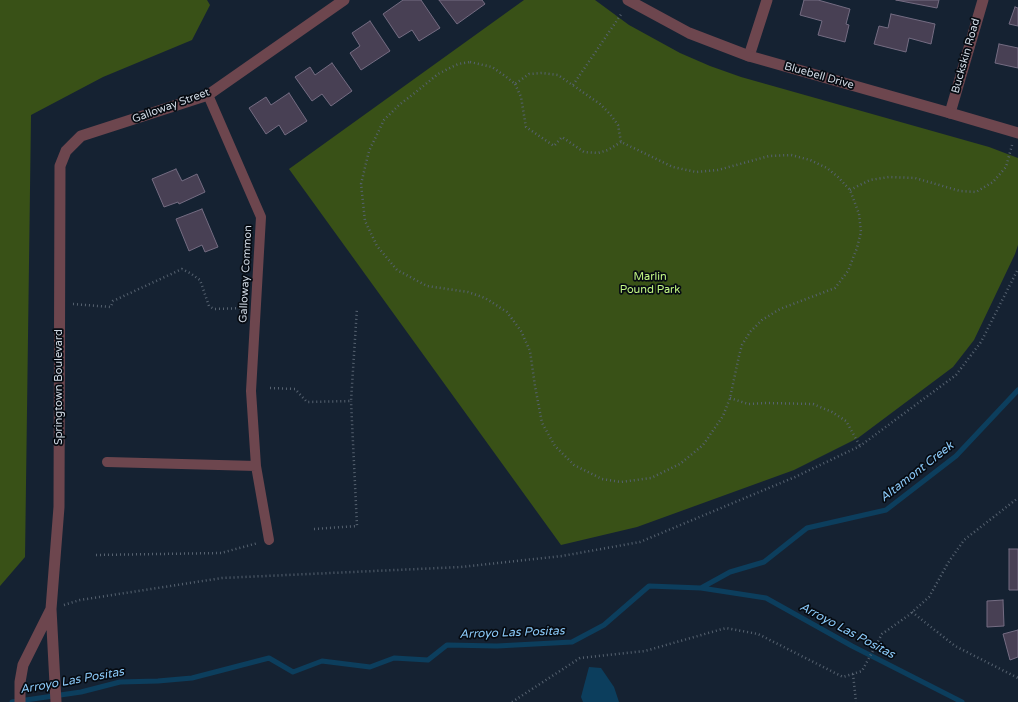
<!DOCTYPE html>
<html>
<head>
<meta charset="utf-8">
<style>
  body { margin:0 }
  canvas { display:block; background:#152232 }
</style>
</head>
<body>
<canvas width="1018" height="702"></canvas>
<script>
const ctx = document.querySelector('canvas').getContext('2d');
ctx.lineJoin = 'round';
function fillPath(path, color) {
  ctx.fillStyle = color;
  ctx.fill(path, 'evenodd');
}
function shape(rows) {
  const path = new Path2D();
  for (const r of rows) {
    path.moveTo(r[0], r[1]);
    for (let i = 2; i < r.length; i += 2) path.lineTo(r[i], r[i + 1]);
  }
  return path;
}
function strokePath(path, color, width, dash) {
  ctx.strokeStyle = color;
  ctx.lineWidth = width;
  ctx.lineCap = dash ? 'butt' : 'round';
  ctx.setLineDash(dash || []);
  ctx.stroke(path);
}
function write(font, color, halo, rows, align = 'center') {
  ctx.font = font + ' "Varela Round",sans-serif';
  ctx.lineWidth = 3.5;
  ctx.setLineDash([]);
  ctx.textBaseline = 'middle';
  ctx.strokeStyle = halo;
  ctx.fillStyle = color;
  for (const [text, x, y, turn = 0] of rows) {
    ctx.save();
    ctx.translate(x, y);
    ctx.rotate((+turn || 0) * Math.PI / 180);
    ctx.textAlign = isNaN(turn) ? turn : align;
    if (halo) ctx.strokeText(text, 0, 0);
    ctx.fillText(text, 0, 0);
    ctx.restore();
  }
}
const green = shape([
  [0,0,207,0,210,5,192,40,103,77,31,115,25,557,0,586],
  [524,0,595,0,629,25,680,53,710,66,741,77,989,147,1018,158,1018,245,1015,254,974,340,953,367,858,438,794,470,637,527,561,545,289,169]
]);
const water = shape([
  [589,667,601,668,614,687,619,702,583,702,581,697]
]);
const stream = shape([
  [701,588,730,572,764,562,807,528,886,510,956,456,1018,390],
  [12,702,81,692,120,682,158,681,192,678,269,658,293,672,322,661,370,667,394,658,428,660,447,645,497,646,572,642,604,625,649,586,701,588,766,598,852,646,962,702]
]);
const building = shape([
  [403,0,421,0,440,28,419,41,412,30,399,38,383,14,403,0],
  [439,0,482,0,485,4,457,24,439,0],
  [804,0,818,0,850,9,846,24,849,25,845,42,818,35,822,21,800,15,804,0],
  [896,0,939,0,937,8,896,0],
  [1015,7,1018,8,1018,26,1009,24,1015,7],
  [891,14,935,24,931,44,909,38,906,52,874,44,879,26,888,28,891,14],
  [370,21,390,51,361,70,350,53,360,46,352,33,370,21],
  [999,44,1018,48,1018,68,995,63,999,44],
  [332,63,352,91,331,106,322,94,312,101,295,77,310,67,315,75,332,63],
  [289,93,307,121,285,135,279,125,266,134,249,108,266,97,271,105,289,93],
  [176,169,182,181,197,174,205,192,179,204,178,202,164,207,152,179,176,169],
  [202,209,218,247,205,252,202,245,189,251,176,219,202,209],
  [1009,549,1018,549,1018,590,1009,590,1009,549],
  [1003,600,1004,626,987,627,987,601,1003,600],
  [1018,630,1018,657,1010,660,1003,634,1018,630]
]);
const path = shape([
  [470,62,492,67,505,76,515,84,529,74,542,73,558,75,600,104,610,114,618,125,621,142,673,167,696,172,718,170,769,156,791,155,810,160,827,168,838,177,850,190,859,214,861,232,857,248,848,271,835,288,780,309,762,320,750,332,742,345,739,356,730,398,723,416,703,445,680,464,651,478,621,482,602,479,574,465,555,446,542,423,535,386,530,351,521,331,507,312,485,298,468,292,427,286,397,270,377,246,365,221,361,184,369,151,384,120,399,105,416,92,438,74,458,64,470,62],
  [515,84,521,97,526,127,554,146,562,137,584,152,598,153,608,150,621,142],
  [573,85,622,13],
  [850,190,870,180,889,177,915,178,960,191,976,192,993,182,1006,167,1012,145],
  [73,304,111,307,113,301,182,269,190,273,200,280,209,306,214,309,243,308],
  [270,388,295,389,307,402,351,401,357,308],
  [730,398,748,404,767,403,813,404,832,412,846,421,860,446],
  [314,529,357,526,351,401],
  [96,555,221,553,258,543],
  [64,605,80,600,222,578,461,567,562,556,640,542,795,477,860,446,956,375,981,342,1018,269],
  [912,612,955,646,1018,678],
  [853,674,856,702],
  [512,702,580,658,645,651,726,628,758,634,843,677,862,671,882,634,909,615,929,597,948,563,964,540,1018,498]
]);
const service = shape([
  [208,95,261,217,251,391,256,466,269,540],
  [107,462,256,466]
]);
const minor = shape([
  [749,56,767,0],
  [950,113,983,0]
]);
const tertiary = shape([
  [628,0,689,33,749,56,950,113,1018,133],
  [20,702,20,682,23,665,51,609],
  [56,702,51,609,59,507,60,166,66,151,81,136,208,95,344,0]
]);
const streetNames = [
  ["Buckskin Road",966,56,-74],
  ["Bluebell Drive",819,76,16],
  ["Galloway Street",171,106,-20],
  ["Galloway Common",246,274,-87],
  ["Springtown Boulevard",59,387,-90]
];
const parkNames = [
  ["Marlin",650,277],
  ["Pound Park",650,290]
];
const waterNames = [
  ["Altamont Creek",917,472,-38],
  ["Arroyo Las Positas",847,631,28],
  ["Arroyo Las Positas",512,633,-2],
  ["Arroyo Las Positas",72,681,-10]
];
fillPath(green, '#395117');
fillPath(water, '#0c3e5d');
strokePath(stream, '#0c3e5d', 5);
fillPath(building, '#484054');
strokePath(building, '#746c82', 1);
strokePath(path, '#566270', 2.5, [1, 3]);
strokePath(service, '#6d464e', 10);
strokePath(minor, '#6d464e', 11);
strokePath(tertiary, '#6d464e', 11);
write('11px', '#cfd8e3', '#060b12', streetNames);
write('11px', '#c2f684', '#060b12', parkNames);
write('italic 12px', '#8bc9f8', '#060b12', waterNames);
</script>
</body>
</html>
